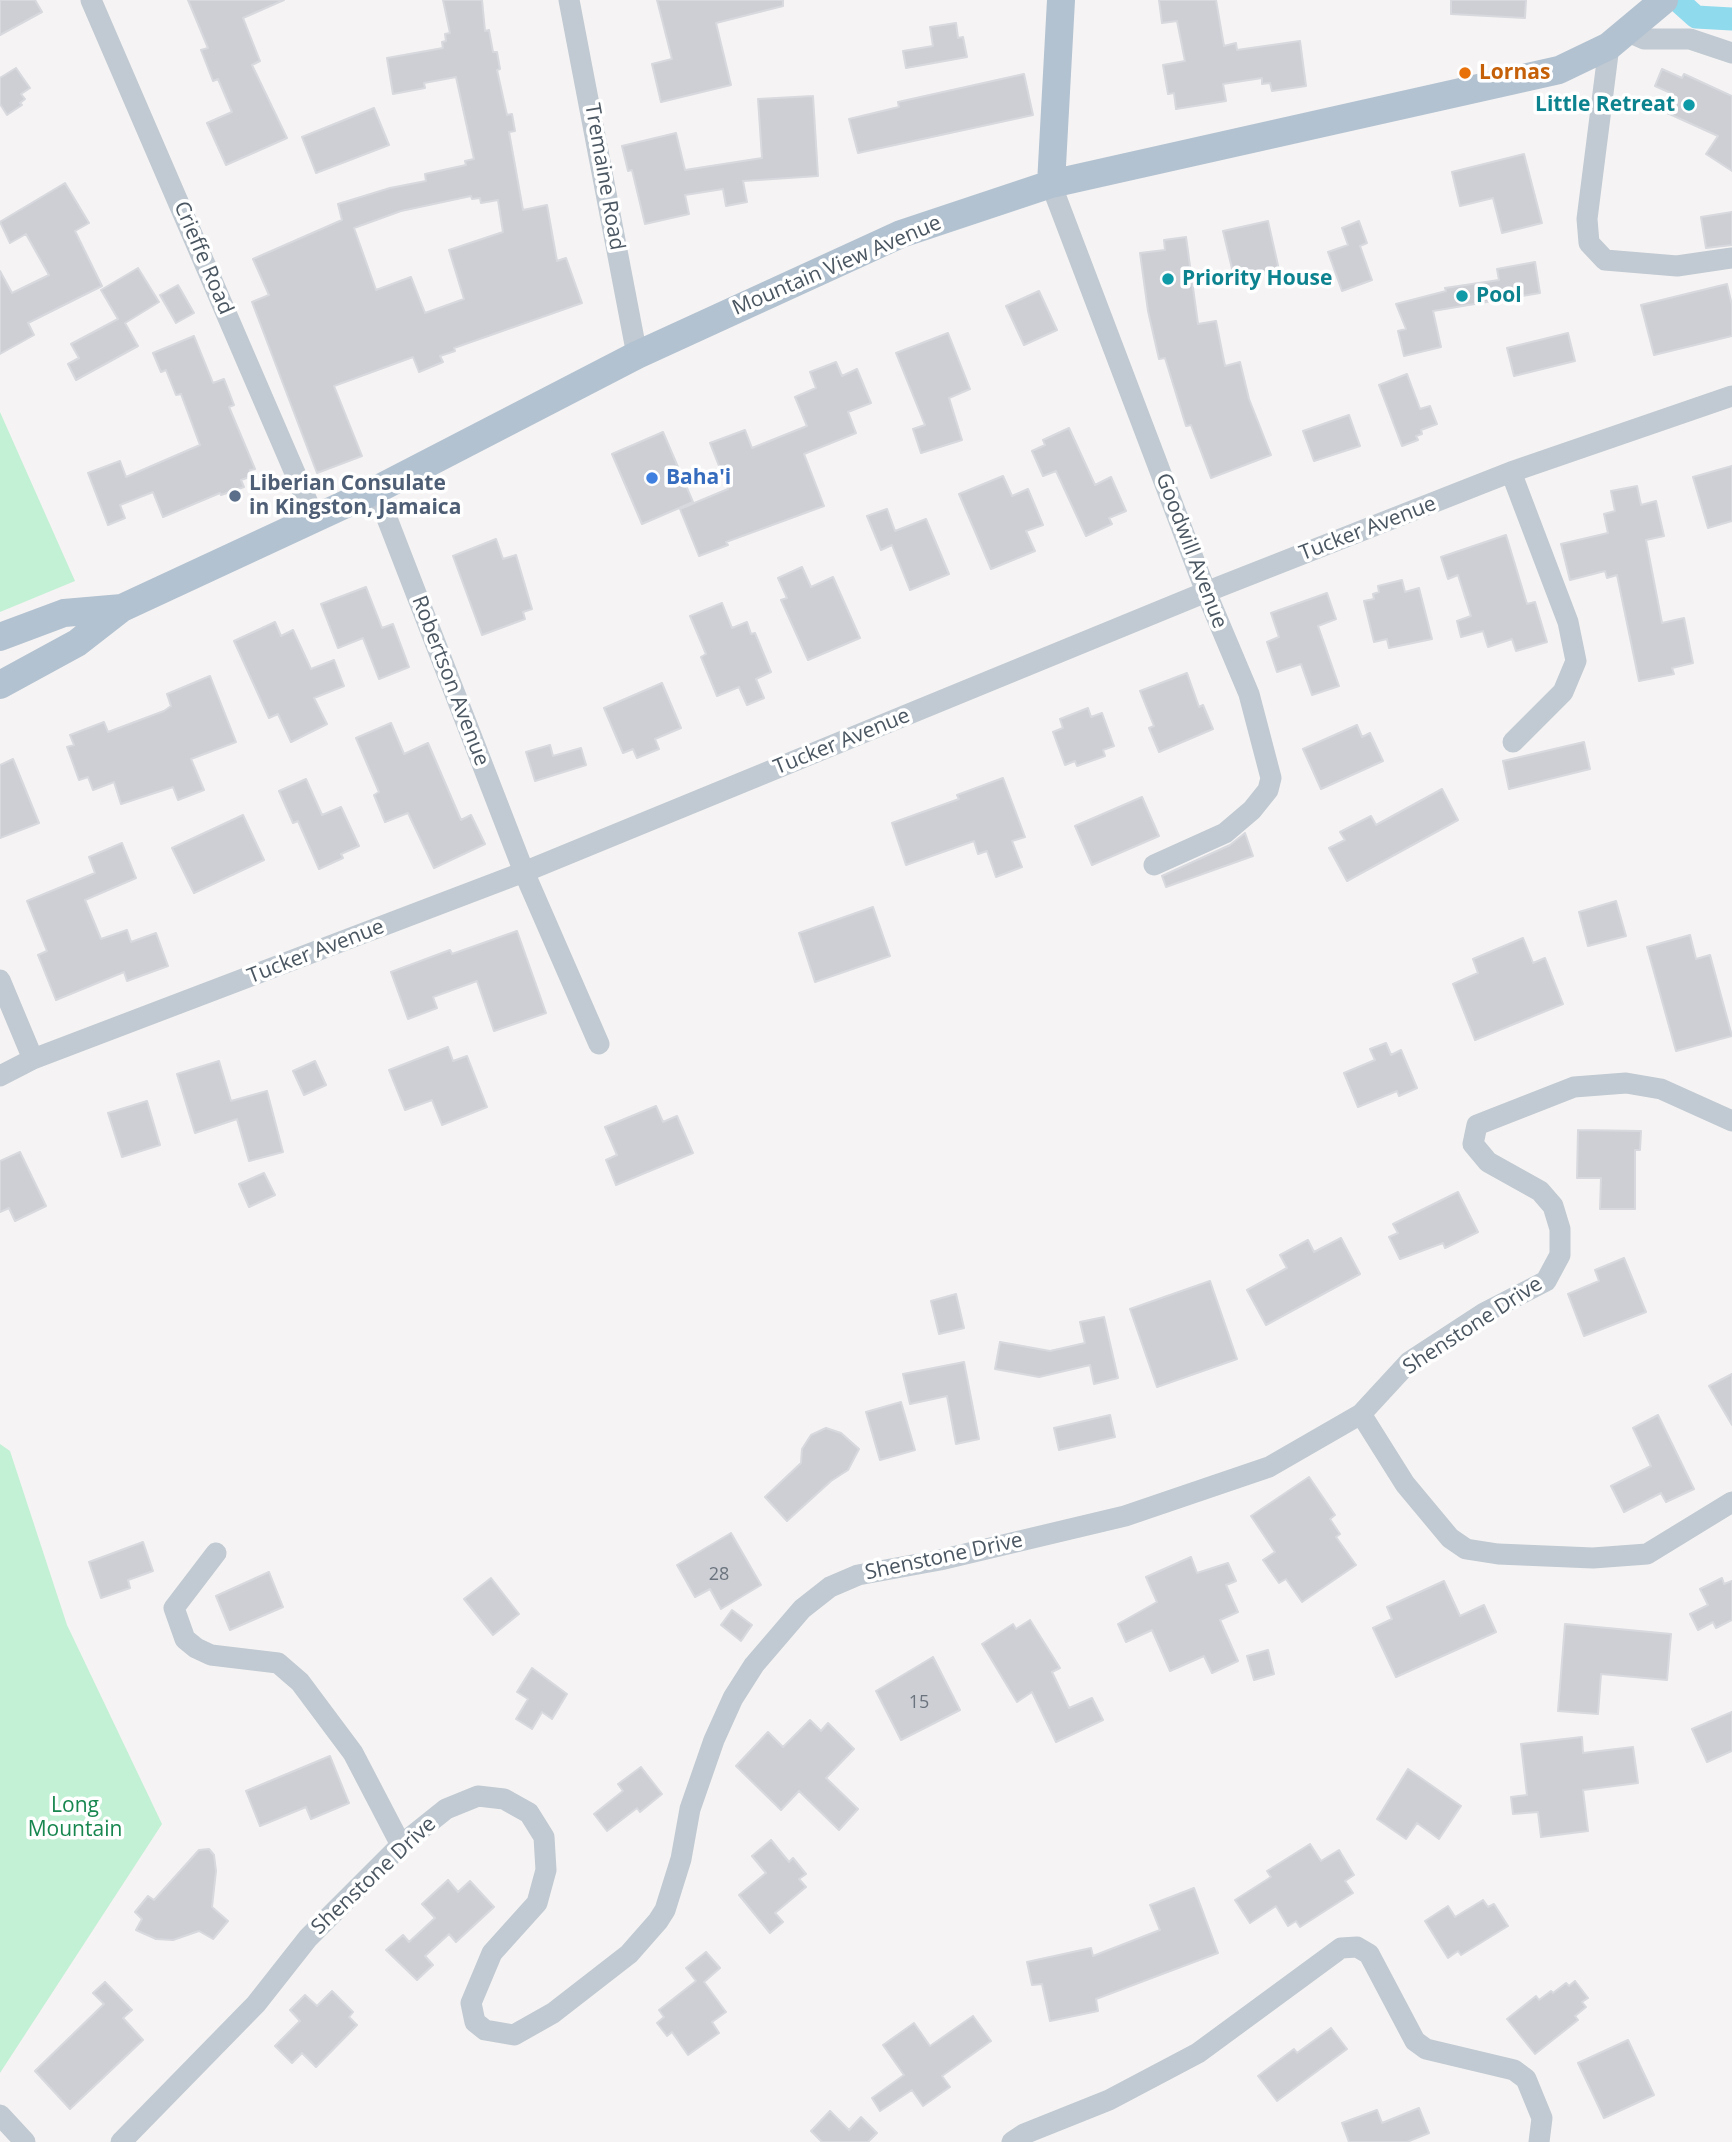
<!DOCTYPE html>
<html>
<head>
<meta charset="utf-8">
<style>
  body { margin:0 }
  canvas { display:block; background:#f5f3f3 }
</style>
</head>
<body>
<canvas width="1732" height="2142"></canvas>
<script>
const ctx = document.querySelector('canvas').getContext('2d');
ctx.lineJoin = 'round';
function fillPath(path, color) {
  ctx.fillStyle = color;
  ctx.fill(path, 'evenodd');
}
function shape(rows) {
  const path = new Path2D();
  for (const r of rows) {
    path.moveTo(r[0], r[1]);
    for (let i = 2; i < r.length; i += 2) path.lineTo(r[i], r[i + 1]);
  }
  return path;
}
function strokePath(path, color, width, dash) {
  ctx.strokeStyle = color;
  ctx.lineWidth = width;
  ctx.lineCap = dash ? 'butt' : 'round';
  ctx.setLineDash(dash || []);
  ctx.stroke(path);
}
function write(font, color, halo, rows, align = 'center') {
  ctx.font = font + ' "Open Sans",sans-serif';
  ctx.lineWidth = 7;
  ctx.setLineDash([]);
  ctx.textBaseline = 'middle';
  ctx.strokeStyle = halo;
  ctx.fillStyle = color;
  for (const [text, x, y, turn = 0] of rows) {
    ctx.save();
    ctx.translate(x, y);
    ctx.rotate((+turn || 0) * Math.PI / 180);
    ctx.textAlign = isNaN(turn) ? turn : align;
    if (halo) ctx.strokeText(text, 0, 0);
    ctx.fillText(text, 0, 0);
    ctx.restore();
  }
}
const green = shape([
  [0,412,75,581,0,612],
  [0,1444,10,1451,67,1625,162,1824,0,2073]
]);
const canal = shape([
  [1677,0,1696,17,1732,19]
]);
const building = shape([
  [0,0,35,0,42,12,0,35,0,0],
  [188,0,284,0,243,18,260,61,252,65,287,138,226,165,207,123,232,112,218,79,213,81,201,50,208,48,188,0],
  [443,0,482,0,485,31,489,30,493,52,497,52,500,69,497,70,507,115,512,114,515,131,509,132,523,210,547,205,557,261,566,258,582,303,454,348,455,351,440,356,443,362,419,372,413,357,334,386,362,456,317,473,252,302,269,295,253,259,342,220,338,204,390,188,426,181,425,174,466,165,465,161,474,159,456,77,424,83,425,88,393,94,387,58,443,48,442,42,446,41,445,34,450,33,443,0],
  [471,196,472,199,480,198,481,203,498,200,503,232,449,250,464,299,425,313,411,277,376,290,354,228,401,211,471,196],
  [657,0,783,0,783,6,716,23,731,85,661,102,652,64,672,59,657,0],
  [1159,0,1216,0,1224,46,1236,43,1237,50,1300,41,1306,86,1272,91,1270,83,1262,84,1262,78,1223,84,1226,101,1176,109,1174,93,1168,94,1163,65,1185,61,1177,21,1162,23,1159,0],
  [1451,0,1526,0,1525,18,1451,14,1451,0],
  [956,23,958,38,963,37,967,57,906,68,903,51,933,46,930,27,956,23],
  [16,68,30,88,21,94,25,99,20,103,22,105,7,115,0,104,0,78,16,68],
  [1662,69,1682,78,1684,74,1732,96,1732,171,1706,154,1718,136,1665,112,1673,94,1655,86,1662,69],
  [1024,74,1033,115,858,153,849,119,899,107,898,102,1024,74],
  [813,96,818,176,743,181,747,202,726,206,723,189,685,195,689,214,645,224,632,170,628,171,622,146,676,133,685,170,762,158,758,99,813,96],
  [374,108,389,145,316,173,302,137,374,108],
  [1524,154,1542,223,1502,233,1493,198,1460,206,1452,172,1524,154],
  [65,183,89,223,75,231,102,286,28,323,34,335,0,354,0,271,12,293,49,275,26,234,10,243,0,222,65,183],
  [1732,212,1732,245,1706,248,1701,217,1732,212],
  [1268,221,1279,270,1235,281,1223,231,1268,221],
  [1359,221,1367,243,1360,246,1372,280,1342,291,1328,252,1348,245,1342,228,1359,221],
  [1186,237,1198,324,1216,321,1225,366,1240,362,1249,399,1271,455,1211,478,1191,425,1186,426,1165,358,1159,359,1148,311,1140,253,1165,250,1164,240,1186,237],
  [1535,262,1540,293,1433,311,1441,347,1404,356,1398,331,1406,329,1396,304,1446,291,1445,288,1499,280,1497,269,1535,262],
  [138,268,159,302,125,323,138,346,76,380,68,364,79,358,71,344,118,319,101,290,138,268],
  [1727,284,1732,305,1732,336,1654,355,1641,305,1727,284],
  [178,285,194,313,176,323,160,295,178,285],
  [1039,291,1057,330,1024,345,1006,306,1039,291],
  [948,333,970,389,949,398,962,440,921,453,913,429,925,425,896,353,948,333],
  [1568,333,1575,361,1514,376,1507,348,1568,333],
  [194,336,213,383,224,379,234,405,229,407,255,469,250,470,252,476,241,480,244,487,221,495,220,493,163,517,153,492,120,505,125,518,108,525,88,473,120,461,126,477,200,445,181,394,176,395,166,370,161,372,153,353,194,336],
  [836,362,842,376,857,369,871,403,848,412,856,433,804,454,824,506,726,542,728,545,699,556,680,509,728,489,710,443,745,430,752,448,807,426,795,397,816,388,810,372,836,362],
  [1407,374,1420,409,1430,406,1437,424,1421,430,1422,434,1416,436,1418,440,1402,446,1379,385,1407,374],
  [1349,415,1360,446,1314,461,1303,431,1349,415],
  [1069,428,1095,485,1111,477,1126,511,1109,518,1112,524,1086,536,1056,471,1043,476,1032,451,1045,445,1043,440,1069,428],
  [663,432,693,502,642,524,612,454,663,432],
  [1732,466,1732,521,1708,528,1693,477,1732,466],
  [1003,476,1012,496,1028,489,1043,525,1026,531,1035,551,991,569,959,494,1003,476],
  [1637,486,1641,505,1656,501,1664,536,1646,540,1662,623,1684,618,1693,663,1672,668,1674,674,1639,681,1617,575,1607,578,1605,571,1570,580,1561,544,1608,533,1604,514,1615,511,1611,491,1637,486],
  [887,509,895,531,926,519,949,574,910,590,892,545,881,550,867,516,887,509],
  [1506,535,1527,604,1535,602,1547,642,1516,651,1512,639,1488,647,1483,631,1461,637,1457,621,1471,616,1458,575,1448,579,1441,557,1506,535],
  [496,539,503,559,516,555,532,609,523,612,525,619,482,635,453,556,496,539],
  [802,567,811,587,833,577,860,638,808,660,781,600,787,598,778,578,802,567],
  [1402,580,1405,592,1419,588,1432,639,1389,648,1387,639,1374,642,1364,601,1374,599,1373,594,1379,592,1378,586,1402,580],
  [366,587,382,628,393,624,409,667,379,679,363,638,338,648,321,604,366,587],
  [1327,593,1336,619,1318,626,1339,686,1312,695,1301,664,1277,672,1267,642,1279,637,1271,613,1327,593],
  [722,603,732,628,747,622,751,634,755,633,771,672,756,679,764,698,747,705,739,687,717,696,701,657,706,654,690,616,722,603],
  [275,622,281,636,293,630,311,669,334,660,344,686,314,698,327,724,291,742,278,714,269,718,234,641,275,622],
  [1187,673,1199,707,1203,705,1213,729,1159,752,1149,728,1154,726,1140,691,1187,673],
  [210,676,236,742,191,759,204,790,178,800,173,787,121,804,114,782,93,790,88,777,79,780,67,747,74,745,70,735,104,722,108,732,164,711,171,706,167,694,210,676],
  [662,683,681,728,655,739,659,749,637,758,633,749,623,753,604,708,662,683],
  [1088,708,1091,717,1102,713,1114,746,1103,750,1105,756,1077,766,1075,761,1065,765,1053,732,1063,728,1060,719,1088,708],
  [391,723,404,754,428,743,461,820,471,815,485,844,434,868,408,813,385,822,374,795,379,792,356,738,391,723],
  [1357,725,1362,737,1370,733,1383,761,1321,789,1303,749,1357,725],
  [1584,742,1590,769,1509,789,1503,761,1584,742],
  [550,745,553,756,581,748,586,765,535,781,526,752,550,745],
  [13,759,39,823,0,838,0,765,13,759],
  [1003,778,1025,837,1012,841,1022,867,996,877,987,851,978,854,974,841,906,865,892,823,959,799,957,795,1003,778],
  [306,779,322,815,341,807,359,846,341,854,343,858,319,869,298,821,293,823,279,791,306,779],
  [1442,789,1458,820,1347,881,1329,848,1345,840,1340,832,1371,816,1376,825,1442,789],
  [1142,797,1159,836,1092,865,1075,826,1142,797],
  [243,815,264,860,194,893,172,848,243,815],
  [1245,833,1253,856,1166,887,1162,876,1230,845,1245,833],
  [122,843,136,878,85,900,101,939,127,930,131,942,156,933,168,966,127,981,124,972,56,1000,38,955,47,951,27,901,95,873,89,857,122,843],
  [1616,901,1626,936,1588,946,1579,912,1616,901],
  [873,907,890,956,815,982,799,933,873,907],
  [517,931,546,1013,494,1031,477,981,433,997,437,1008,408,1019,391,972,450,950,452,954,517,931],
  [1690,935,1696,959,1710,955,1732,1036,1676,1051,1647,947,1690,935],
  [1523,938,1533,963,1545,958,1563,1004,1475,1040,1453,984,1478,973,1473,959,1523,938],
  [1386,1043,1391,1055,1401,1050,1417,1088,1399,1096,1397,1091,1358,1107,1344,1073,1375,1060,1370,1049,1386,1043],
  [448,1047,453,1061,467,1056,487,1107,442,1125,432,1100,405,1110,389,1070,448,1047],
  [219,1061,231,1101,267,1091,283,1152,249,1161,237,1119,195,1133,177,1074,219,1061],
  [315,1061,326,1085,304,1095,293,1071,315,1061],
  [147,1101,160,1145,122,1157,108,1113,147,1101],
  [656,1106,663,1122,677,1116,693,1153,616,1185,606,1160,617,1155,605,1127,656,1106],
  [1578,1130,1641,1131,1640,1150,1635,1150,1635,1209,1600,1209,1601,1178,1577,1178,1578,1130],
  [20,1152,46,1206,15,1221,9,1208,0,1212,0,1161,20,1152],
  [264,1173,275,1195,249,1207,239,1184,264,1173],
  [1458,1192,1478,1232,1445,1248,1443,1243,1400,1259,1389,1237,1398,1233,1393,1224,1458,1192],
  [1341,1238,1360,1274,1266,1325,1247,1290,1287,1268,1280,1255,1308,1240,1314,1252,1341,1238],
  [1624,1258,1646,1312,1584,1336,1568,1294,1599,1281,1595,1270,1624,1258],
  [1210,1281,1237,1359,1157,1387,1130,1309,1210,1281],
  [956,1294,964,1328,939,1334,931,1301,956,1294],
  [1104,1317,1118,1378,1094,1384,1090,1365,1039,1377,995,1369,1000,1342,1050,1351,1085,1343,1080,1322,1104,1317],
  [964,1362,979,1439,956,1444,947,1396,910,1404,903,1374,964,1362],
  [1732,1374,1732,1425,1709,1386,1732,1374],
  [901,1402,915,1450,880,1460,866,1412,901,1402],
  [1110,1415,1115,1437,1059,1450,1054,1428,1110,1415],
  [1658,1415,1694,1489,1666,1502,1661,1493,1624,1512,1611,1486,1651,1466,1633,1428,1658,1415],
  [826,1428,841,1433,859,1449,848,1470,831,1481,787,1521,765,1497,801,1463,802,1449,811,1435,826,1428],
  [1309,1477,1335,1515,1330,1519,1340,1534,1336,1537,1356,1565,1302,1602,1286,1579,1279,1583,1263,1560,1275,1552,1251,1516,1309,1477],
  [731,1533,761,1585,721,1609,710,1589,695,1597,677,1565,731,1533],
  [143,1542,153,1571,128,1580,130,1588,101,1598,89,1562,143,1542],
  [1191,1557,1197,1573,1228,1563,1236,1581,1226,1585,1238,1612,1220,1620,1238,1661,1212,1673,1204,1656,1170,1671,1152,1630,1126,1642,1118,1624,1157,1602,1146,1577,1191,1557],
  [269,1572,283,1607,230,1630,216,1596,269,1572],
  [491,1578,519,1614,493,1635,464,1599,491,1578],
  [1722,1578,1724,1584,1732,1581,1732,1620,1716,1628,1713,1622,1698,1630,1690,1614,1708,1605,1700,1589,1722,1578],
  [1444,1581,1460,1616,1484,1605,1496,1632,1396,1677,1373,1628,1392,1619,1387,1607,1444,1581],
  [732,1610,752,1625,741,1641,721,1625,732,1610],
  [1030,1620,1060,1668,1052,1672,1069,1708,1092,1698,1103,1720,1056,1742,1032,1692,1017,1702,982,1644,1013,1624,1016,1629,1030,1620],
  [1565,1624,1671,1634,1667,1680,1601,1674,1598,1714,1558,1711,1565,1624],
  [1268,1650,1274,1674,1254,1680,1247,1656,1268,1650],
  [933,1657,960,1710,901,1740,876,1691,933,1657],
  [532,1668,567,1694,552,1719,542,1712,532,1729,516,1719,528,1699,517,1692,532,1668],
  [1732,1712,1732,1751,1707,1762,1692,1729,1732,1712],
  [810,1720,821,1731,828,1723,854,1749,826,1778,858,1809,839,1830,799,1791,781,1810,736,1766,768,1732,783,1747,810,1720],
  [1582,1737,1583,1753,1633,1747,1638,1783,1583,1790,1588,1831,1541,1837,1538,1812,1513,1814,1511,1797,1527,1795,1521,1744,1582,1737],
  [330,1756,349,1803,311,1819,306,1807,260,1826,246,1791,330,1756],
  [641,1767,662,1794,640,1812,637,1808,607,1831,594,1814,623,1791,618,1784,641,1767],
  [1408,1769,1461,1806,1439,1839,1417,1823,1406,1839,1377,1819,1408,1769],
  [771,1840,789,1862,793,1858,806,1874,799,1879,806,1887,775,1913,783,1922,770,1933,739,1895,766,1873,752,1856,771,1840],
  [1310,1844,1321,1861,1339,1850,1354,1875,1345,1881,1353,1893,1300,1927,1296,1921,1288,1926,1276,1906,1250,1923,1235,1900,1271,1877,1267,1871,1310,1844],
  [209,1849,214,1855,216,1871,212,1907,228,1921,213,1939,199,1931,173,1940,156,1939,136,1930,142,1919,135,1912,148,1896,154,1900,199,1850,209,1849],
  [448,1880,458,1892,470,1881,494,1907,456,1942,449,1934,425,1956,433,1965,417,1980,386,1950,403,1935,409,1942,435,1918,422,1904,448,1880],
  [1194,1888,1218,1953,1096,1999,1098,2011,1050,2021,1042,1984,1032,1985,1027,1962,1091,1948,1093,1956,1160,1930,1150,1905,1194,1888],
  [1483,1900,1488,1907,1494,1904,1508,1926,1461,1955,1458,1951,1448,1958,1425,1921,1448,1906,1455,1917,1483,1900],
  [706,1952,720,1968,704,1982,726,2012,712,2022,719,2033,688,2055,672,2032,667,2036,657,2023,664,2017,659,2010,696,1981,686,1968,706,1952],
  [1575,1981,1588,1998,1582,2002,1586,2007,1575,2016,1578,2020,1535,2054,1507,2019,1536,1996,1539,2000,1551,1991,1553,1993,1566,1983,1569,1986,1575,1981],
  [105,1982,132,2010,123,2018,143,2040,70,2109,35,2071,104,2004,93,1993,105,1982],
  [332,1991,353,2012,349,2017,357,2025,316,2067,302,2053,292,2063,275,2046,300,2021,290,2010,305,1995,317,2006,332,1991],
  [973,2016,991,2041,942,2076,950,2087,923,2106,912,2090,880,2111,872,2098,904,2075,883,2045,914,2023,930,2046,973,2016],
  [1331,2028,1347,2049,1277,2101,1258,2076,1294,2049,1297,2053,1331,2028],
  [1628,2040,1654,2095,1604,2118,1578,2063,1628,2040],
  [1419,2108,1429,2133,1407,2142,1349,2142,1342,2123,1377,2110,1382,2123,1419,2108],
  [830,2111,849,2130,861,2117,877,2133,868,2142,822,2142,811,2131,830,2111]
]);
const minor = shape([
  [91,0,314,517],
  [569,0,637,355],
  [1626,31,1644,39,1690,39,1732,53],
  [1609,46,1587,219,1589,243,1605,260,1677,266,1732,258],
  [1051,184,1206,592,1249,694,1271,778,1268,790,1252,810,1225,833,1154,865],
  [1511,472,1568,622,1576,661,1563,692,1513,742],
  [376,490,524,872,599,1044],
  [0,980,33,1059],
  [0,1076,33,1059,524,872,1206,592,1511,472,1732,396],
  [1361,1414,1405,1484,1450,1538,1466,1549,1498,1554,1593,1558,1647,1554,1732,1502],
  [216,1553,174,1608,185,1639,196,1648,211,1655,278,1663,300,1682,353,1753,401,1845],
  [0,2115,25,2142],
  [121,2142,256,2004,308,1938,401,1845,446,1809,478,1796,504,1799,529,1813,544,1837,546,1870,537,1903,492,1953,471,2003,475,2022,485,2030,514,2035,553,2013,629,1954,658,1921,665,1910,681,1859,690,1809,714,1740,733,1698,754,1665,802,1609,830,1587,858,1575,940,1560,1125,1516,1269,1467,1361,1414,1409,1362,1484,1313,1546,1281,1560,1255,1560,1229,1553,1206,1540,1191,1488,1162,1473,1144,1477,1125,1574,1087,1626,1083,1661,1089,1732,1121],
  [1012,2142,1024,2134,1109,2100,1198,2053,1341,1948,1357,1947,1369,1954,1415,2041,1426,2049,1514,2070,1526,2079,1542,2118,1539,2142]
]);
const major = shape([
  [1051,184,1061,0],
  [0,637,64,613,122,608],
  [0,685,77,643,122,608,376,490,637,355,901,234,1051,184,1559,70,1609,46,1664,0]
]);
const markers = [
  [1465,73,7,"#e8710a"],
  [1689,105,7,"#0f9aa8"],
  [1168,279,7,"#0f9aa8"],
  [1462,296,7,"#0f9aa8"],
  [652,478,7,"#3f7fe0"],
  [235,496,7,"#5c6f8a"]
];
const numberNames = [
  ["28",719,1575],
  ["15",919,1703]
];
const foodNames = [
  ["Lornas",1479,73]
];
const cultureNames = [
  ["Little Retreat",1675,105,"right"],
  ["Priority House",1182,279],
  ["Pool",1476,296]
];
const streetNames = [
  ["Tremaine Road",604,177,80],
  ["Crieffe Road",203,258,67],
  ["Mountain View Avenue",837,266,-23],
  ["Tucker Avenue",1368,529,-21],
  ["Goodwill Avenue",1191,551,69],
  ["Robertson Avenue",450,681,69],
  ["Tucker Avenue",842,742,-22],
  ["Tucker Avenue",316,952,-21],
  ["Shenstone Drive",1473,1326,-33],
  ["Shenstone Drive",944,1557,-12],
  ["Shenstone Drive",374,1876,-43]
];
const shopNames = [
  ["Baha'i",666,478]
];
const serviceNames = [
  ["Liberian Consulate",249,484],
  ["in Kingston, Jamaica",249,508]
];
const parkNames = [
  ["Long",75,1806],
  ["Mountain",75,1830]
];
fillPath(green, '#c3f1d5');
strokePath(canal, '#90daee', 23);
fillPath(building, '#cdcfd5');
strokePath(building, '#d7d9de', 2);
strokePath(minor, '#c1cad2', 21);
strokePath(major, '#b3c2d1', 28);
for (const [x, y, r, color] of markers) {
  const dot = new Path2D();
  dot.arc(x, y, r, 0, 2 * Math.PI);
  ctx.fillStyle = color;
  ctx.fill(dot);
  strokePath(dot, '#fff', 2.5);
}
write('18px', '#6b747e', null, numberNames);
write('bold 21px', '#c56008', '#fff', foodNames, 'left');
write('bold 21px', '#0d838f', '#fff', cultureNames, 'left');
write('21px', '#4a5661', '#fff', streetNames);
write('bold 21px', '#366cbe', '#fff', shopNames, 'left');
write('bold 21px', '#4e5e75', '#fff', serviceNames, 'left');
write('21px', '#17864f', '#fff', parkNames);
</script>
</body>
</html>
